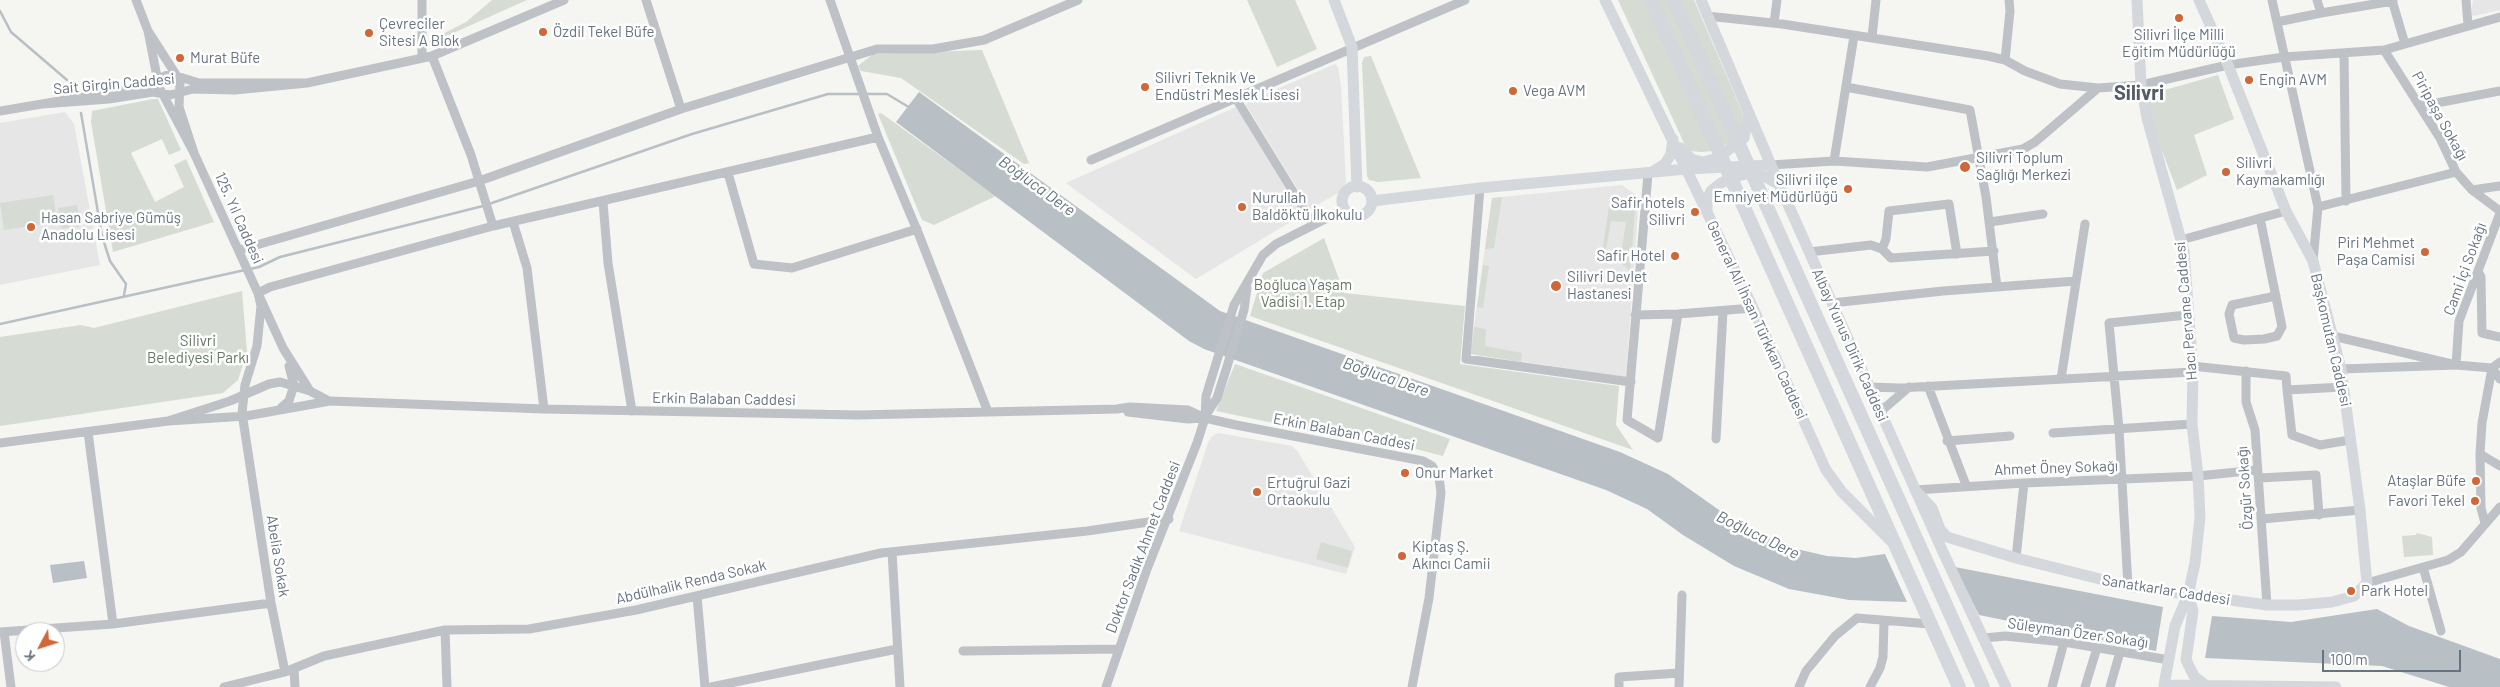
<!DOCTYPE html>
<html>
<head>
<meta charset="utf-8">
<style>
  body { margin:0 }
  #map { position:relative; width:2500px; height:687px; overflow:hidden; background:#f5f5f2; font-family:Barlow,sans-serif }
  canvas { display:block }
  .north { position:absolute; left:15px; top:622px; width:50px; height:50px; box-sizing:border-box; background:#fff; border:1px solid #c2c7cc; border-radius:50%; rotate:230deg; font-size:14px; font-weight:700; line-height:20px; text-align:center; color:#67737f }
  .north::after { content:''; display:block; margin:auto; width:18px; height:22px; background:#cf6738; clip-path:polygon(50% 0,100% 100%,50% 72%,0 100%) }
  .scale { position:absolute; left:2322px; top:650px; width:139px; height:22px; box-sizing:border-box; border:2px solid #67737f; border-top:0; padding-left:6px; font-size:15px; line-height:18px; white-space:nowrap; color:#67737f; -webkit-text-stroke:4px #fff; paint-order:stroke }
</style>
</head>
<body>
<div id="map">
<canvas width="2500" height="687"></canvas>
<div class="north">K</div>
<div class="scale">100 m</div>
</div>
<script>
const ctx = document.querySelector('canvas').getContext('2d');
ctx.lineJoin = 'round';
function fillPath(path, color) {
  ctx.fillStyle = color;
  ctx.fill(path, 'evenodd');
}
function shape(rows) {
  const path = new Path2D();
  for (const r of rows) {
    if (r.length === 3) {
      path.moveTo(r[0] + r[2], r[1]);
      path.arc(r[0], r[1], r[2], 0, 2 * Math.PI);
      continue;
    }
    path.moveTo(r[0], r[1]);
    for (let i = 2; i < r.length; i += 2) path.lineTo(r[i], r[i + 1]);
  }
  return path;
}
function strokePath(path, color, width, dash) {
  ctx.strokeStyle = color;
  ctx.lineWidth = width;
  ctx.lineCap = dash ? 'butt' : 'round';
  ctx.setLineDash(dash || []);
  ctx.stroke(path);
}
function write(font, color, halo, rows, align = 'center') {
  ctx.font = font + ' Barlow,sans-serif';
  ctx.lineWidth = 5;
  ctx.setLineDash([]);
  ctx.textBaseline = 'middle';
  ctx.strokeStyle = halo;
  ctx.fillStyle = color;
  for (const [text, x, y, turn = 0] of rows) {
    ctx.save();
    ctx.translate(x, y);
    ctx.rotate((+turn || 0) * Math.PI / 180);
    ctx.textAlign = isNaN(turn) ? turn : align;
    if (halo) ctx.strokeText(text, 0, 0);
    ctx.fillText(text, 0, 0);
    ctx.restore();
  }
}
const built = shape([
  [2473,0,2500,0,2500,10,2474,16,2471,15],
  [1335,64,1338,67,1341,87,1346,182,1340,192,1310,209,1246,105,1249,101],
  [1236,107,1302,215,1196,279,1066,183],
  [65,112,74,124,100,265,0,285,0,123],
  [1622,185,1639,197,1626,377,1470,354,1492,198],
  [1218,433,1292,446,1298,452,1355,547,1346,574,1179,531,1208,443,1211,437]
]);
const green = shape([
  [492,0,527,0,431,43,429,41,466,22],
  [1247,0,1295,0,1317,49,1277,67],
  [1618,0,1694,0,1743,114,1741,132,1730,143,1713,151,1701,152,1691,151,1684,143],
  [982,50,1029,163,1024,164,901,78,861,71,858,66,873,54],
  [1371,56,1421,178,1378,182,1369,180,1367,176,1362,63,1364,57],
  [2218,75,2234,119,2194,135,2207,175,2177,190,2153,127,2147,95],
  [153,99,158,99,181,150,169,155,162,139,131,153,155,202,184,187,174,165,186,159,214,222,113,252,91,122,92,111],
  [881,113,996,196,934,225,922,220,878,114],
  [53,195,57,222,4,230,0,203],
  [1502,197,1494,248,1485,249,1492,198],
  [1610,199,1636,202,1630,271,1620,262,1626,222,1611,221,1605,255,1602,254],
  [77,205,81,226,61,229,58,208],
  [1324,238,1344,293,1465,306,1460,364,1619,386,1616,425,1633,450,1250,316,1263,273],
  [1483,265,1489,266,1483,308,1477,307],
  [242,291,247,352,238,380,223,393,0,426,0,337,81,325,94,328],
  [1474,327,1486,329,1485,346,1522,353,1521,362,1471,354],
  [1235,364,1450,439,1443,456,1327,426,1326,434,1216,411],
  [2417,533,2432,537,2433,555,2404,557,2402,536,2416,535],
  [1321,542,1352,551,1348,568,1316,559]
]);
const water = shape([
  [919,92,1220,311,1620,452,1668,474,1729,517,1777,541,1801,550,1827,556,1856,558,1885,554,1907,602,1849,600,1789,589,1734,566,1683,535,1647,509,1606,490,1204,349,1189,341,896,122],
  [84,561,87,578,53,583,50,565],
  [1955,567,2163,607,2156,651,1979,615],
  [2377,609,2409,626,2500,659,2500,687,2449,687,2382,666,2205,658,2212,616,2291,622]
]);
const stream = shape([
  [0,11,11,32,67,80],
  [866,94,887,94,912,109],
  [81,113,102,236,110,261,126,284,124,295],
  [489,204,692,134,828,94,861,94],
  [250,269,259,267,280,257,483,206],
  [0,324,245,270]
]);
const minor = shape([
  [136,0,148,31,159,87,194,153,179,107,180,81,148,31],
  [422,0,422,57],
  [646,0,681,109],
  [830,0,878,137,919,235,988,412],
  [2272,0,2318,207],
  [2392,0,2405,44],
  [2466,0,2468,25],
  [2321,13,2393,1],
  [1707,16,1782,24,1988,56,2005,60,2025,71,2060,84,2098,88,2141,85,2228,65,2284,57,2384,50,2500,17],
  [2277,22,2321,13,2317,0],
  [1774,23,1777,0],
  [1872,37,1876,0],
  [2384,50,2440,138,2456,172,2472,190,2500,211],
  [2344,53,2346,201],
  [432,56,471,155,493,226],
  [2005,60,2010,11,2009,0],
  [307,83,199,83,170,74,136,88,42,104,109,99,153,92,170,95,193,89,235,90,307,83,432,56,564,0],
  [1846,87,1970,110,1986,197,1997,287],
  [1235,97,1313,224],
  [2421,106,2500,91],
  [0,111,42,104],
  [194,153,283,348,310,391],
  [1091,160,1465,0],
  [1834,161,1854,36],
  [1771,165,1834,161,1927,167,2023,149,2035,142,2098,88],
  [728,173,754,264,792,268,917,229],
  [1648,174,1627,420,1658,438,1678,314],
  [1480,188,1466,359,1631,382],
  [2472,190,2500,186],
  [603,202,608,263,632,411],
  [2260,218,2282,327,2277,336,2264,339,2244,340,2234,338,2229,314,2232,305,2276,296],
  [513,222,527,268,544,409],
  [1990,222,2043,214],
  [2181,240,2286,211],
  [1882,249,1886,239,1889,211,1949,204,1957,254],
  [239,250,479,181,681,109,877,49,933,49,984,40,1078,0],
  [1809,252,1871,245,1882,249,1891,258,1994,251],
  [2313,261,2318,207,2456,172],
  [2478,271,2481,277,2482,333,2500,337],
  [258,293,270,287,493,226,878,137],
  [258,293,261,306,257,346,245,385,242,413,271,603,285,672],
  [1832,303,1943,291,2076,281],
  [1635,315,1678,314,1753,308],
  [2333,336,2456,365,2492,368,2500,362],
  [2192,366,2286,376,2287,390,2343,387],
  [2492,368,2500,379],
  [2341,369,2456,365,2459,321,2500,213],
  [2246,371,2246,402,2255,430,2267,605],
  [2061,379,2085,224],
  [1928,386,1966,485],
  [1869,387,1899,388,2193,372],
  [2287,390,2292,435,2320,445,2350,440],
  [281,408,289,401,294,385,289,366],
  [1128,412,1188,419,1202,418],
  [1880,412,1909,387],
  [1206,415,1217,398,1226,370,1244,310,1247,288],
  [168,421,246,416,330,401,544,409,858,415,1117,409,1130,407,1188,410,1205,418,1236,425,1423,461,1432,466,1439,477,1441,493,1429,598,1412,687],
  [88,432,113,624],
  [2053,433,2192,424],
  [1716,439,1723,311],
  [1947,441,2010,436],
  [0,443,168,421,230,401,269,384,280,382,310,391,327,400],
  [2480,454,2500,466],
  [2259,478,2316,475,2319,515],
  [1915,490,2024,483,2198,476,2257,470],
  [2262,519,2360,510],
  [2485,523,2481,508,2480,454,2482,423,2492,368],
  [892,552,900,687],
  [2016,558,2024,483],
  [2423,567,2441,631],
  [2367,583,2448,560,2461,552,2500,507],
  [2128,586,2119,429,2109,323,2187,315],
  [697,596,705,687],
  [445,630,447,687],
  [0,632,113,624,271,603],
  [4,632,11,687],
  [1984,638,2005,636,2064,642,2169,660],
  [963,651,1119,649],
  [294,669,295,687],
  [224,687,285,672,324,656,445,630,529,629,636,610,881,553,1087,531,1169,519],
  [711,687,897,649],
  [1106,687,1147,569,1197,443,1205,418,1206,396,1234,305,1263,255,1276,244,1345,209],
  [1619,687,1619,677,1679,673],
  [1679,687,1682,595],
  [1799,687,1806,671,1835,636,1857,618,1930,624],
  [1870,687,1880,668,1883,657,1884,622],
  [2052,687,2064,642],
  [2085,687,2097,648],
  [2110,687,2120,652]
]);
const major = shape([
  [1334,0,1352,47,1357,187],
  [1605,0,1753,308,1826,470,1842,492,1891,541],
  [1701,0,1779,184,1943,552,2006,687],
  [2137,0,2141,85,2147,118,2184,251,2193,372,2192,424,2198,476,2200,517,2195,563,2188,595,2175,626,2164,685,2336,687],
  [1681,148,1691,159,1703,162,1718,158,1744,138,1749,113],
  [1654,171,1665,164,1671,154,1673,139],
  [1357,201,15],
  [1372,201,1480,188,1687,169,1771,165],
  [1707,210,1707,200,1711,191,1721,183,1736,176,1756,172,1779,184],
  [1915,490,1932,508,1940,529,1947,537,2016,558,2128,586,2267,605,2299,605,2332,602,2354,596,2367,583,2360,510,2341,369,2313,261,2286,211,2228,65,2199,0],
  [2188,595,2193,611,2186,660,2194,676,2205,685]
]);
const highway = shape([
  [1651,0,1959,687],
  [1674,0,1983,687]
]);
const markers = [
  [2179,18,5,"#cf6738"],
  [543,32,5,"#cf6738"],
  [369,33,5,"#cf6738"],
  [180,58,5,"#cf6738"],
  [2249,80,5,"#cf6738"],
  [1145,87,5,"#cf6738"],
  [1513,91,5,"#cf6738"],
  [1965,167,6,"#cf6738"],
  [2226,172,5,"#cf6738"],
  [1848,189,5,"#cf6738"],
  [1242,207,5,"#cf6738"],
  [1695,212,5,"#cf6738"],
  [31,227,5,"#cf6738"],
  [2425,252,5,"#cf6738"],
  [1675,256,5,"#cf6738"],
  [1556,286,6,"#cf6738"],
  [1405,473,5,"#cf6738"],
  [2476,481,5,"#cf6738"],
  [1257,492,5,"#cf6738"],
  [2475,501,5,"#cf6738"],
  [1402,556,5,"#cf6738"],
  [2351,591,5,"#cf6738"]
];
const poiNames = [
  ["Çevreciler",379,24],
  ["Sitesi A Blok",379,41],
  ["Özdil Tekel Büfe",553,32],
  ["Silivri İlçe Milli",2179,35,"center"],
  ["Eğitim Müdürlüğü",2179,52,"center"],
  ["Murat Büfe",190,58],
  ["Silivri Teknik Ve",1155,78],
  ["Endüstri Meslek Lisesi",1155,95],
  ["Engin AVM",2259,80],
  ["Vega AVM",1523,91],
  ["Silivri Toplum",1976,158],
  ["Sağlığı Merkezi",1976,175],
  ["Silivri",2236,163],
  ["Kaymakamlığı",2236,180],
  ["Silivri ilçe",1838,180,"right"],
  ["Emniyet Müdürlüğü",1838,197,"right"],
  ["Nurullah",1252,198],
  ["Baldöktü İlkokulu",1252,215],
  ["Safir hotels",1685,203,"right"],
  ["Silivri",1685,220,"right"],
  ["Hasan Sabriye Gümüş",41,218],
  ["Anadolu Lisesi",41,235],
  ["Piri Mehmet",2415,243,"right"],
  ["Paşa Camisi",2415,260,"right"],
  ["Safir Hotel",1665,256,"right"],
  ["Silivri Devlet",1567,277],
  ["Hastanesi",1567,294],
  ["Onur Market",1415,473],
  ["Ataşlar Büfe",2466,481,"right"],
  ["Ertuğrul Gazi",1267,483],
  ["Ortaokulu",1267,500],
  ["Favori Tekel",2465,501,"right"],
  ["Kiptaş Ş.",1412,547],
  ["Akıncı Camii",1412,564],
  ["Park Hotel",2361,591]
];
const streetNames = [
  ["Sait Girgin Caddesi",114,84,-5],
  ["Piripaşa Sokağı",2440,116,61],
  ["125. Yıl Caddesi",239,218,66],
  ["Cami İçi Sokağı",2465,269,-70],
  ["Hacı Pervane Caddesi",2186,311,-95],
  ["General Ali İhsan Türkkan Caddesi",1757,320,65],
  ["Başkomutan Caddesi",2331,340,77],
  ["Albay Yunus Dirik Caddesi",1850,345,66],
  ["Erkin Balaban Caddesi",724,399,1],
  ["Erkin Balaban Caddesi",1344,432,11],
  ["Ahmet Öney Sokağı",2056,468,-2],
  ["Özgür Sokağı",2245,488,-94],
  ["Doktor Sadık Ahmet Caddesi",1143,547,-69],
  ["Abelia Sokak",278,556,81],
  ["Abdülhalik Renda Sokak",691,582,-13],
  ["Sanatkarlar Caddesi",2166,590,9],
  ["Süleyman Özer Sokağı",2078,633,8]
];
const parkNames = [
  ["Boğluca Yaşam",1303,285],
  ["Vadisi 1. Etap",1303,302],
  ["Silivri",198,341],
  ["Belediyesi Parkı",198,358]
];
const waterNames = [
  ["Boğluca Dere",1037,186,36],
  ["Boğluca Dere",1386,377,19],
  ["Boğluca Dere",1758,535,26]
];
const districtNames = [
  ["Silivri",2139,93]
];
fillPath(built, '#e5e6e5');
fillPath(green, '#d6dbd3');
fillPath(water, '#b8c0c5');
strokePath(stream, '#b8c0c5', 2.5);
strokePath(minor, '#bec1c5', 9);
strokePath(major, '#d4d7db', 11);
strokePath(highway, '#d4d7db', 14);
for (const [x, y, r, color] of markers) {
  const dot = new Path2D();
  dot.arc(x, y, r, 0, 2 * Math.PI);
  ctx.fillStyle = color;
  ctx.fill(dot);
  strokePath(dot, '#fff', 2);
}
write('15px', '#67737f', '#fff', poiNames, 'left');
write('15px', '#67737f', '#fff', streetNames);
write('15px', '#677765', '#fff', parkNames);
write('italic 16px', '#63737c', '#fff', waterNames);
write('bold 20px', '#545c65', '#fff', districtNames);
</script>
</body>
</html>
